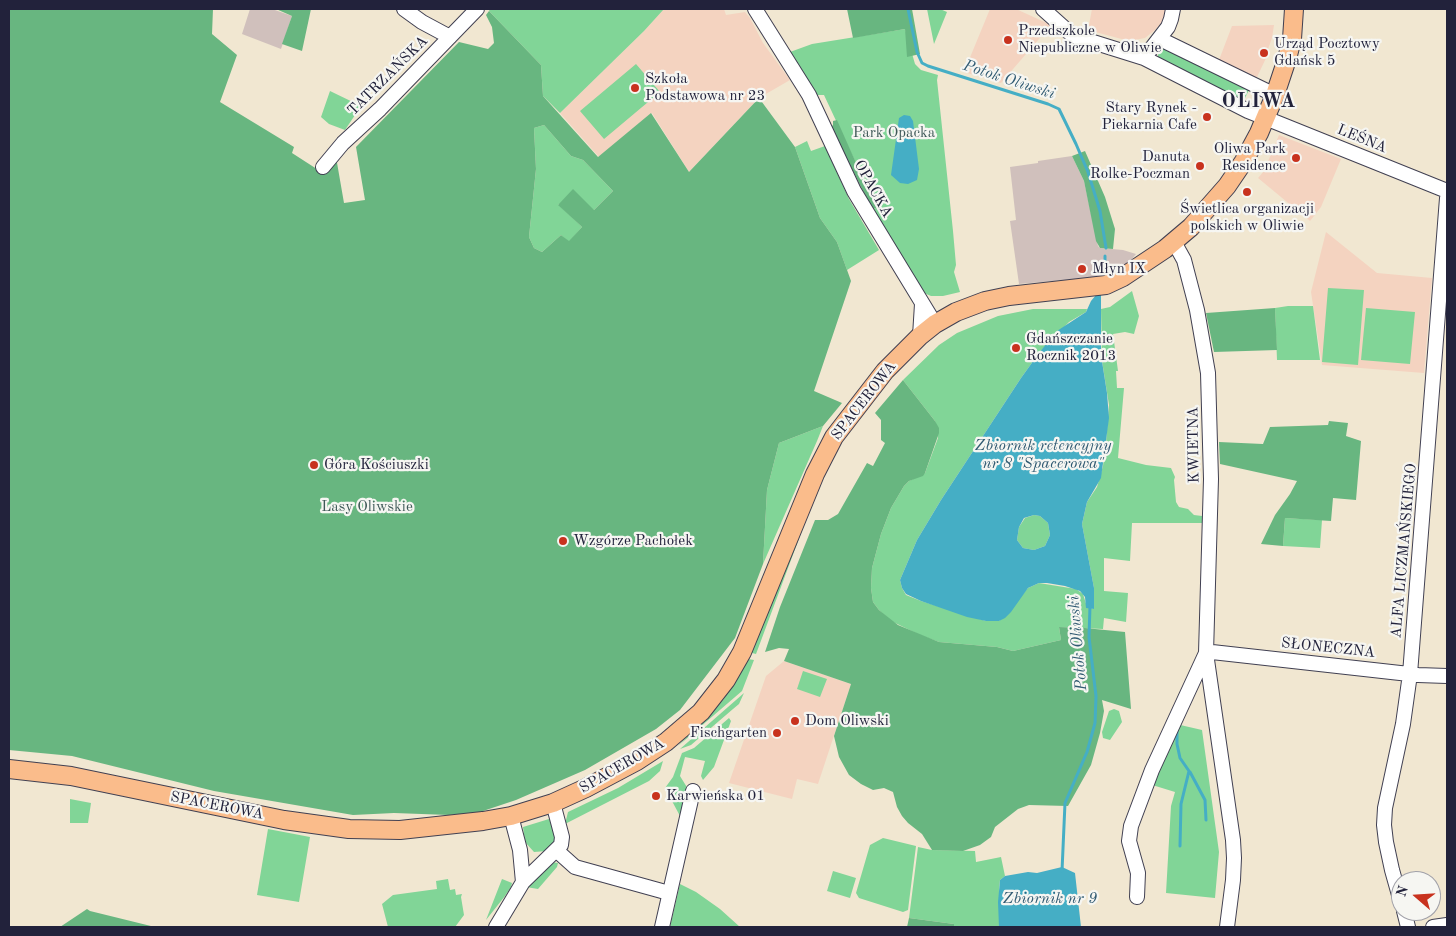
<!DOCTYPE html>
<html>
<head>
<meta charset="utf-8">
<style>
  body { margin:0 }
  #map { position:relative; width:1456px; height:936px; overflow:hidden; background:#f1e7d1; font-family:"Old Standard TT",serif }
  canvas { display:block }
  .frame { position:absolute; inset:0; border:10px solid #22223b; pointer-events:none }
  .north { position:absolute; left:1391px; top:871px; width:50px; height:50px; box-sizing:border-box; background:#f6f6f2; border:1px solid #a1a1a9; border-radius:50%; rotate:289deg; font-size:14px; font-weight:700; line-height:20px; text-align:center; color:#22223b }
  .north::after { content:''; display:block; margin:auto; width:18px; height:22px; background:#c8321e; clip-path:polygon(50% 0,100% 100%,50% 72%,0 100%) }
</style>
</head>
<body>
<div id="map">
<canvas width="1456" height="936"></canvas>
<div class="frame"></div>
<div class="north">N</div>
</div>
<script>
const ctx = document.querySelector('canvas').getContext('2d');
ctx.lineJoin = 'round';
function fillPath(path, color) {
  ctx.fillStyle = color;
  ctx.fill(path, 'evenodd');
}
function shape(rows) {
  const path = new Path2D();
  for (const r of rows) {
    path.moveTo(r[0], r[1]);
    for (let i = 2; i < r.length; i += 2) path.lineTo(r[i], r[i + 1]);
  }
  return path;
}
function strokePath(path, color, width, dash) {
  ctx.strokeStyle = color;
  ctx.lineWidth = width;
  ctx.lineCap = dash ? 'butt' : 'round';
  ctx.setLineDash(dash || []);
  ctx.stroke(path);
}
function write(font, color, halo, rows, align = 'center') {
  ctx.font = font + ' "Old Standard TT",serif';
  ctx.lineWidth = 4.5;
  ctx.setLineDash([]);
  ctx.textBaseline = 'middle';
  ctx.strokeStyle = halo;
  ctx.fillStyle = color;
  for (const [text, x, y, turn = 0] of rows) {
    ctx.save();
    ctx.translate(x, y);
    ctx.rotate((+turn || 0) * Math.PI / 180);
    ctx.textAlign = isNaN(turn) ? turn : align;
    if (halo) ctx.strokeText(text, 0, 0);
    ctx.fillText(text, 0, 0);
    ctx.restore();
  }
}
const built = shape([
  [664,9,724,9,726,15,745,12,750,18,763,43,790,80,759,98,689,172,652,113,599,157,560,113,644,31],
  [990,9,1016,9,1051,25,1001,83,964,72],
  [1092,9,1165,9,1165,13,1162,22,1155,30,1145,38,1129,41,1088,30],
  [1274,25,1272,38,1267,52,1268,54,1257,77,1253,77,1219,60,1232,26],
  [1279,135,1341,159,1321,207,1310,221,1258,178,1264,171],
  [1326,232,1377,273,1432,278,1424,373,1322,365,1311,292],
  [784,661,851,684,818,784,797,779,792,799,729,783,766,676]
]);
const industrial = shape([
  [250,9,272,9,292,16,281,49,242,34],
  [1072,156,1084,181,1098,246,1100,248,1123,250,1136,254,1128,264,1100,277,1019,284,1010,221,1016,220,1010,167,1038,163,1038,161]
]);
const green = shape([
  [490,9,664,9,644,31,560,113,543,96,541,65,489,11],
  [927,9,940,9,947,12,934,44],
  [905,29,915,64,921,70,938,75,937,80,953,231,956,265,954,272,960,292,943,296,931,296,924,293,872,209,879,207,861,174,824,95,816,95,790,52,812,44],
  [1163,47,1250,88,1242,104,1158,58,1158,51],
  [636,64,660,92,604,139,580,111],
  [330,91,361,106,345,130,329,124,321,117],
  [544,125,571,156,583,160,613,191,594,210,558,204,582,227,569,242,561,235,542,252,534,248,529,237,536,169,534,128],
  [807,141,811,151,825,146,849,199,879,250,847,270,837,242,820,218,795,147],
  [1328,288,1364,290,1358,365,1322,362],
  [1132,291,1139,316,1134,334,1125,332,1113,334,1118,371,1116,371,1117,388,1124,388,1118,458,1146,465,1171,468,1175,477,1174,480,1176,502,1179,507,1188,509,1194,515,1202,516,1203,523,1132,523,1130,561,1104,558,1104,591,1128,593,1126,622,1104,618,1103,629,1059,627,1061,640,1013,651,997,647,939,642,920,635,891,621,879,610,873,602,871,588,872,568,881,534,891,508,904,486,909,481,925,473,938,438,935,421,903,380,939,345,957,333,998,316,1033,309,1087,309,1086,312,1069,322,1039,353,1021,378,941,500,917,540,900,580,902,588,906,595,921,601,986,621,999,621,1028,588,1039,583,1076,589,1083,594,1087,607,1094,609,1094,588,1082,524,1087,502,1097,487,1103,466,1106,442,1109,405,1102,361,1101,309,1110,307],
  [1288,306,1313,306,1320,360,1277,360,1275,308],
  [1366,308,1415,312,1410,364,1361,360],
  [823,426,817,441,763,564,767,490,779,443],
  [1034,515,1040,516,1048,523,1050,535,1045,546,1034,550,1023,548,1017,540,1019,527,1025,518],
  [807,517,756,654,752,653,751,652,804,518],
  [1285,518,1322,520,1320,548,1283,546],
  [748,659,754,660,742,691,678,746,723,700],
  [803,671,827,679,820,697,797,689],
  [744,693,739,704,733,709,691,745,680,749],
  [1114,709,1119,711,1122,722,1110,740,1103,738,1102,732,1109,711],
  [729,718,731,721,714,767,703,780,701,776,705,761,685,757,680,776,688,789,683,817,680,816,665,788,673,777,682,753,694,748],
  [1176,724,1202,730,1219,852,1215,898,1166,893,1171,806,1175,792,1149,784],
  [663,761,660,771,649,781,565,824,568,812,618,788],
  [70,799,91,803,88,823,70,823],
  [549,819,554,828,555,837,554,843,547,851,534,852,525,842,523,827],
  [268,829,310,837,299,902,257,895],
  [883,838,916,846,908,910,903,912,859,898,856,893,870,845],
  [918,847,932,850,975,851,976,862,1001,857,1005,876,1000,880,999,889,999,927,954,927,954,924,909,918],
  [551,862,558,863,557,867,538,889,526,887],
  [833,871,856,878,850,898,827,891],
  [448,879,450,890,455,889,456,895,462,894,461,897,464,915,455,927,388,927,382,904,393,895,437,889,436,881],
  [502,879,512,883,511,887,505,896,486,920],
  [680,884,696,892,720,909,740,927,670,927]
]);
const forest = shape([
  [9,9,213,9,212,34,237,55,220,102,294,147,292,153,323,173,336,157,344,203,365,200,356,147,459,42,488,49,494,43,492,27,486,15,489,11,541,65,543,96,598,157,651,113,689,172,759,98,795,147,820,218,837,242,851,281,814,391,842,403,823,426,779,443,767,490,763,564,735,638,680,710,656,729,585,770,516,800,477,813,449,815,394,813,353,815,214,791,72,756,9,750],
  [544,125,571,156,583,160,613,191,594,210,573,189,558,205,582,227,569,241,561,235,542,252,534,248,529,237,536,169,534,128],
  [276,9,311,9,302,51,282,44,292,16],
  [847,9,912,9,920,54,907,57,905,29,853,38],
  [837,120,861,174,879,207,872,209,831,127,833,125,833,121],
  [1085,151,1105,197,1115,229,1113,249,1100,248,1096,241,1084,181,1072,156],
  [1275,308,1277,350,1214,352,1206,313],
  [903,380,935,421,939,428,939,433,925,473,923,476,909,481,904,486,891,508,881,534,872,568,871,588,873,602,879,610,898,625,939,642,997,647,1013,651,1061,640,1059,627,1085,628,1125,632,1131,709,1102,700,1104,711,1100,733,1091,765,1068,806,1029,805,1018,809,995,827,991,837,980,845,963,851,932,850,922,834,908,823,902,816,897,807,893,792,884,788,873,790,861,784,849,775,839,757,834,736,851,684,784,661,789,649,779,648,765,652,780,607,815,520,828,520,838,514,867,463,873,466,885,443,881,440,881,420,875,413],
  [1329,421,1348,423,1346,436,1361,441,1356,500,1333,498,1331,521,1285,518,1283,546,1261,544,1275,515,1290,494,1297,481,1220,464,1219,442,1263,444,1270,427,1328,425],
  [87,909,90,911,155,927,60,927],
  [909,918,954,924,954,927,907,927]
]);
const water = shape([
  [904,115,910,116,913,121,919,169,917,180,908,184,900,183,891,175,899,118],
  [1096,295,1101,295,1101,355,1107,393,1109,418,1101,478,1087,502,1082,524,1094,588,1094,609,1086,608,1085,597,1080,591,1065,586,1047,583,1039,583,1028,588,1011,612,1005,618,999,621,986,621,967,617,921,601,906,594,902,588,900,580,917,540,941,500,1021,378,1039,353,1057,331,1086,312,1091,301],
  [1034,515,1040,516,1048,523,1050,535,1045,546,1034,550,1023,548,1017,540,1019,527,1024,518],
  [1062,867,1075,873,1081,927,999,927,998,902,1000,880,1005,876,1028,872,1037,873]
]);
const stream = shape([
  [908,9,917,52,922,63,928,66,1048,104,1059,109,1076,144,1088,172,1100,211,1106,248],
  [1105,265,1105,256],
  [1177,731,1177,744,1180,758,1189,771,1181,804,1180,846],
  [1190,772,1205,800,1206,820],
  [1062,871,1065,803,1087,752,1095,723,1096,696,1089,637,1090,606]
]);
const minor = shape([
  [404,9,422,22,450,37],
  [755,9,809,95,854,191,935,324],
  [1043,9,1071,34,1077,37,1144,58,1248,111,1447,191],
  [1160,39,1275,95],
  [1144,58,1168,27,1171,19,1173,9],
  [323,167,343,143,380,109,477,9],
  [1174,242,1184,260,1197,310,1208,373,1211,479,1206,653,1233,840,1234,858,1233,880,1227,927],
  [920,336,922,304],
  [511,816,520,850,523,882],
  [556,850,575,867,669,893],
  [1137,897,1138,873,1129,841,1131,826,1152,770,1206,653,1212,652,1418,675,1447,676],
  [1401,902,1392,870,1386,842,1384,825,1385,808,1403,724,1410,674,1447,198],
  [1404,911,1408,927],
  [496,927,523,882,561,845,562,837,553,803],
  [662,927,693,791],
  [1433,927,1447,925]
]);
const major = shape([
  [9,769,71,776,284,820,349,829,400,830,483,821,511,816,553,803,586,788,637,761,666,742,701,712,726,680,742,652,815,474,834,437,885,371,920,336,935,324,956,312,985,301,1009,296,1106,285,1123,277,1165,249,1191,227,1227,186,1244,161,1259,133,1275,95,1287,59,1292,39,1294,9]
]);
const markers = [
  [1008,40,5,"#c8321e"],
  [1264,53,5,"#c8321e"],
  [635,88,5,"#c8321e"],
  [1207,117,5,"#c8321e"],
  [1296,158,5,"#c8321e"],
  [1200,166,5,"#c8321e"],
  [1247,192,5,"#c8321e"],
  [1082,269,5,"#c8321e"],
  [1016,348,5,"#c8321e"],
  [314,465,5,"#c8321e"],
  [563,541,5,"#c8321e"],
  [795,721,5,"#c8321e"],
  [777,733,5,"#c8321e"],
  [656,796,5,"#c8321e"]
];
const poiNames = [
  ["Przedszkole",1018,31],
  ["Niepubliczne w Oliwie",1018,48],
  ["Urząd Pocztowy",1274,44],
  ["Gdańsk 5",1274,61],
  ["Szkoła",645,79],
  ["Podstawowa nr 23",645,96],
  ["Stary Rynek -",1197,108,"right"],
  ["Piekarnia Cafe",1197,125,"right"],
  ["Oliwa Park",1286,149,"right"],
  ["Residence",1286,166,"right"],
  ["Danuta",1190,157,"right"],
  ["Rolke-Poczman",1190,174,"right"],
  ["Świetlica organizacji",1247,209,"center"],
  ["polskich w Oliwie",1247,226,"center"],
  ["Młyn IX",1092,269],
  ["Gdańszczanie",1026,339],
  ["Rocznik 2013",1026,356],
  ["Góra Kościuszki",324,465],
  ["Wzgórze Pachołek",573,541],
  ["Dom Oliwski",805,721],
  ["Fischgarten",767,733,"right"],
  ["Karwieńska 01",666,796]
];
const streetNames = [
  ["TATRZAŃSKA",388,76,-45],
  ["LEŚNA",1362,139,22],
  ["OPACKA",873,189,61],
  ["SPACEROWA",864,401,-52],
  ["KWIETNA",1194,445,-91],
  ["ALFA LICZMAŃSKIEGO",1404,551,-85],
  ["SŁONECZNA",1328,648,6],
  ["SPACEROWA",622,766,-30],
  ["SPACEROWA",217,806,11]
];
const parkNames = [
  ["Park Opacka",894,133],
  ["Lasy Oliwskie",367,507]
];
const waterNames = [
  ["Potok Oliwski",1009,80,18],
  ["Zbiornik retencyjny",1043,446],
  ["nr 8 \"Spacerowa\"",1043,464],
  ["Potok Oliwski",1078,643,-95],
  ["Zbiornik nr 9",1050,899]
];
const districtNames = [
  ["OLIWA",1259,102]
];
fillPath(built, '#f4d3c0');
fillPath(industrial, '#d0c0bc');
fillPath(green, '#81d597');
fillPath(forest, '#68b680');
fillPath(water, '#45aec5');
strokePath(stream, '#45aec5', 3);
strokePath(minor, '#414052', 16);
strokePath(major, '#414052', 20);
strokePath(minor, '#fff', 14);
strokePath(major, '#fabc8b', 18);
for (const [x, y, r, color] of markers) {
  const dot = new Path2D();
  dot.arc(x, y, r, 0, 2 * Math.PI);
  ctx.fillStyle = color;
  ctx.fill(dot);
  strokePath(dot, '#f6f6f2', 2);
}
write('15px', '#22223b', '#f6f6f2', poiNames, 'left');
write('15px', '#22223b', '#f6f6f2', streetNames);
write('15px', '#3e5857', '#f6f6f2', parkNames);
write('italic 16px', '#305a72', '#f6f6f2', waterNames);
ctx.letterSpacing = '1px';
write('bold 20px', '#22223b', '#f6f6f2', districtNames);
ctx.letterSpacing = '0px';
</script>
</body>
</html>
